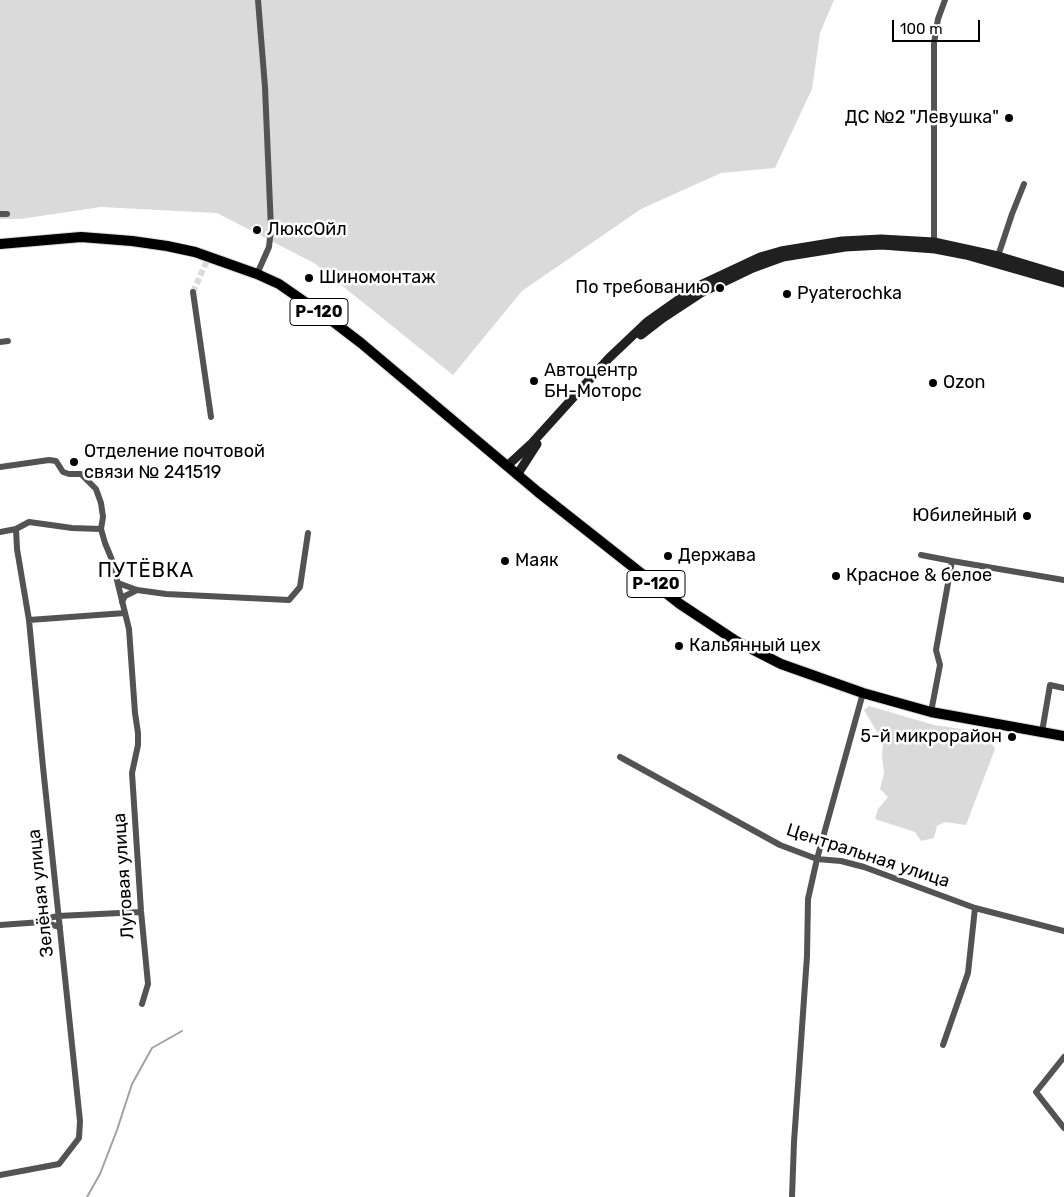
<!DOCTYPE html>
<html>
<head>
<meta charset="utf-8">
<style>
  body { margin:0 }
  #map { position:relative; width:1064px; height:1197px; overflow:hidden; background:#fff; font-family:Rubik,sans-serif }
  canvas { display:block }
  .scale { position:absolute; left:892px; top:20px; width:88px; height:22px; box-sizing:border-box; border:2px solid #000; border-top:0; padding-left:6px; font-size:15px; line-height:18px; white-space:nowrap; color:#000; -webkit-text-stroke:4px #fff; paint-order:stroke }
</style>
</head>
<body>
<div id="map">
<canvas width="1064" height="1197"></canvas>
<div class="scale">100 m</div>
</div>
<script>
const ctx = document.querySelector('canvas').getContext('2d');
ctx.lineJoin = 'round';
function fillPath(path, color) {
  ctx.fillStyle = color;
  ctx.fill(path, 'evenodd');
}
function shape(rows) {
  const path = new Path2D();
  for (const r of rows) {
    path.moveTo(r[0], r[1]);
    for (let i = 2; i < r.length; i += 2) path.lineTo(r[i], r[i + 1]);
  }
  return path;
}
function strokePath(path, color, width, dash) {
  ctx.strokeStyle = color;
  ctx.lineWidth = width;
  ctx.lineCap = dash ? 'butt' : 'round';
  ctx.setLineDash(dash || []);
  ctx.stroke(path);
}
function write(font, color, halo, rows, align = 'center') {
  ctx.font = font + ' Rubik,sans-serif';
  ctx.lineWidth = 5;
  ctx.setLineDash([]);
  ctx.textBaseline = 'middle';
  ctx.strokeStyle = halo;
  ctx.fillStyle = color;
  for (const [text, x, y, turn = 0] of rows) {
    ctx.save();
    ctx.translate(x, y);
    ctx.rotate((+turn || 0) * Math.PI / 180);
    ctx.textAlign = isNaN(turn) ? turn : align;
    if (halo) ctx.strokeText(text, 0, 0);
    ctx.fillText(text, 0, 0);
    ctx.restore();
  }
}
const green = shape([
  [0,0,834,0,820,33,812,89,775,168,721,173,641,209,522,291,453,375,314,263,217,213,101,207,20,219,0,219],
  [869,706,934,725,982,732,990,739,995,749,966,825,945,822,937,826,934,838,921,841,915,832,875,819,878,809,888,797,880,789,884,773,882,756,883,742,864,710]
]);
const stream = shape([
  [87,1197,100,1174,117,1130,132,1084,152,1048,182,1031]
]);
const streetTunnel = shape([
  [193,292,209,256]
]);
const street = shape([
  [0,214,7,214],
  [934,242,934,43,938,19,945,0],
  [998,256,1012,214,1024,184],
  [257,274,269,247,271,229,265,87,258,0],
  [193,292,211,417],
  [0,342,8,341],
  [0,467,49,460,56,461,63,472,69,474,81,474,96,489,101,503,103,517,101,529,105,543,112,560,129,629,135,713,138,733,138,745,132,773,141,911,148,984,142,1004],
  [0,532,16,529,29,522,72,528,101,529],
  [921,555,952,561],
  [118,583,137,590,166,594,289,600,300,587,308,533],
  [122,602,125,596,137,590],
  [29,620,125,613],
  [931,712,940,665,936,650,952,561,1064,580],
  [1042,732,1050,685,1064,688],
  [620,757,780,845,817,859,841,861,864,867,975,908,1064,931],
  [42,922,49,918,58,916,141,912],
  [0,925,42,922,60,927],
  [943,1045,968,973,975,908],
  [1064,1057,1036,1092,1064,1128],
  [0,1175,59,1164,79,1138,80,1121,43,767,29,620,17,549,16,529],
  [792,1197,794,1142,807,956,808,899,817,859,863,693]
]);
const secondary = shape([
  [641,335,663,318,701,293,753,268,783,257,845,247,882,245,935,249,966,255,1064,283],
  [507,466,532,443,609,358,647,322,698,286,760,257,781,251,842,241,881,239,934,242,998,256,1064,276],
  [517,475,537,444]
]);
const primary = shape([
  [0,244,81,237,132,241,167,246,195,252,257,274,279,284,331,320,361,343,538,492,680,604,736,641,781,664,863,693,931,712,1064,736]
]);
const markers = [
  [1009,118,5,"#000"],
  [257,230,5,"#000"],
  [309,278,5,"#000"],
  [720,288,5,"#000"],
  [787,294,5,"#000"],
  [534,381,5,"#000"],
  [933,383,5,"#000"],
  [74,462,5,"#000"],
  [1027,516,5,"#000"],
  [668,556,5,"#000"],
  [505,561,5,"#000"],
  [836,576,5,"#000"],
  [679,646,5,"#000"],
  [1012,737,5,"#000"]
];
const shields = [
  [319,312,58],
  [656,584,58]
];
const shieldNames = [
  ["Р-120",319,312],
  ["Р-120",656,584]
];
const poiNames = [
  ["ДС №2 \"Левушка\"",999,118,"right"],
  ["ЛюксОйл",267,230],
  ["Шиномонтаж",319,278],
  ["По требованию",710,288,"right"],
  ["Pyaterochka",797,294],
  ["Автоцентр",544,371],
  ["БН-Моторс",544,392],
  ["Ozon",943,383],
  ["Отделение почтовой",84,452],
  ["связи № 241519",84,473],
  ["Юбилейный",1017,516,"right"],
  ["Держава",678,556],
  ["Маяк",515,561],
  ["Красное & белое",846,576],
  ["Кальянный цех",689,646],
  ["5-й микрорайон",1002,737,"right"]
];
const streetNames = [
  ["Центральная улица",868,856,18],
  ["Луговая улица",124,876,-94],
  ["Зелёная улица",41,893,-96]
];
const quarterNames = [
  ["ПУТЁВКА",146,571]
];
fillPath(green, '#dadada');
strokePath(stream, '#a1a1a1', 2);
strokePath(streetTunnel, '#d9d9d9', 6, [6, 3]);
strokePath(primary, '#dbdbdb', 12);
strokePath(street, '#535353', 6);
strokePath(secondary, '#202020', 9);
strokePath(primary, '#000', 10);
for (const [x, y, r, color] of markers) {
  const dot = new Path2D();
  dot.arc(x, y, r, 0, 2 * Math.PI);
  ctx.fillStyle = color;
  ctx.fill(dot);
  strokePath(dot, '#fff', 2);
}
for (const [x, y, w] of shields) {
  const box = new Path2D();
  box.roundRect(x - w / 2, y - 13.5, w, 27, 4);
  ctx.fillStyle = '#fff';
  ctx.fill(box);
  strokePath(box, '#000', 1);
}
write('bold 16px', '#000', null, shieldNames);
write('18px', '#000', '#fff', poiNames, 'left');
write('18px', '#000', '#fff', streetNames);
ctx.letterSpacing = '1px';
write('20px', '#000', '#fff', quarterNames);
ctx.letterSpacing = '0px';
</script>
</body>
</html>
